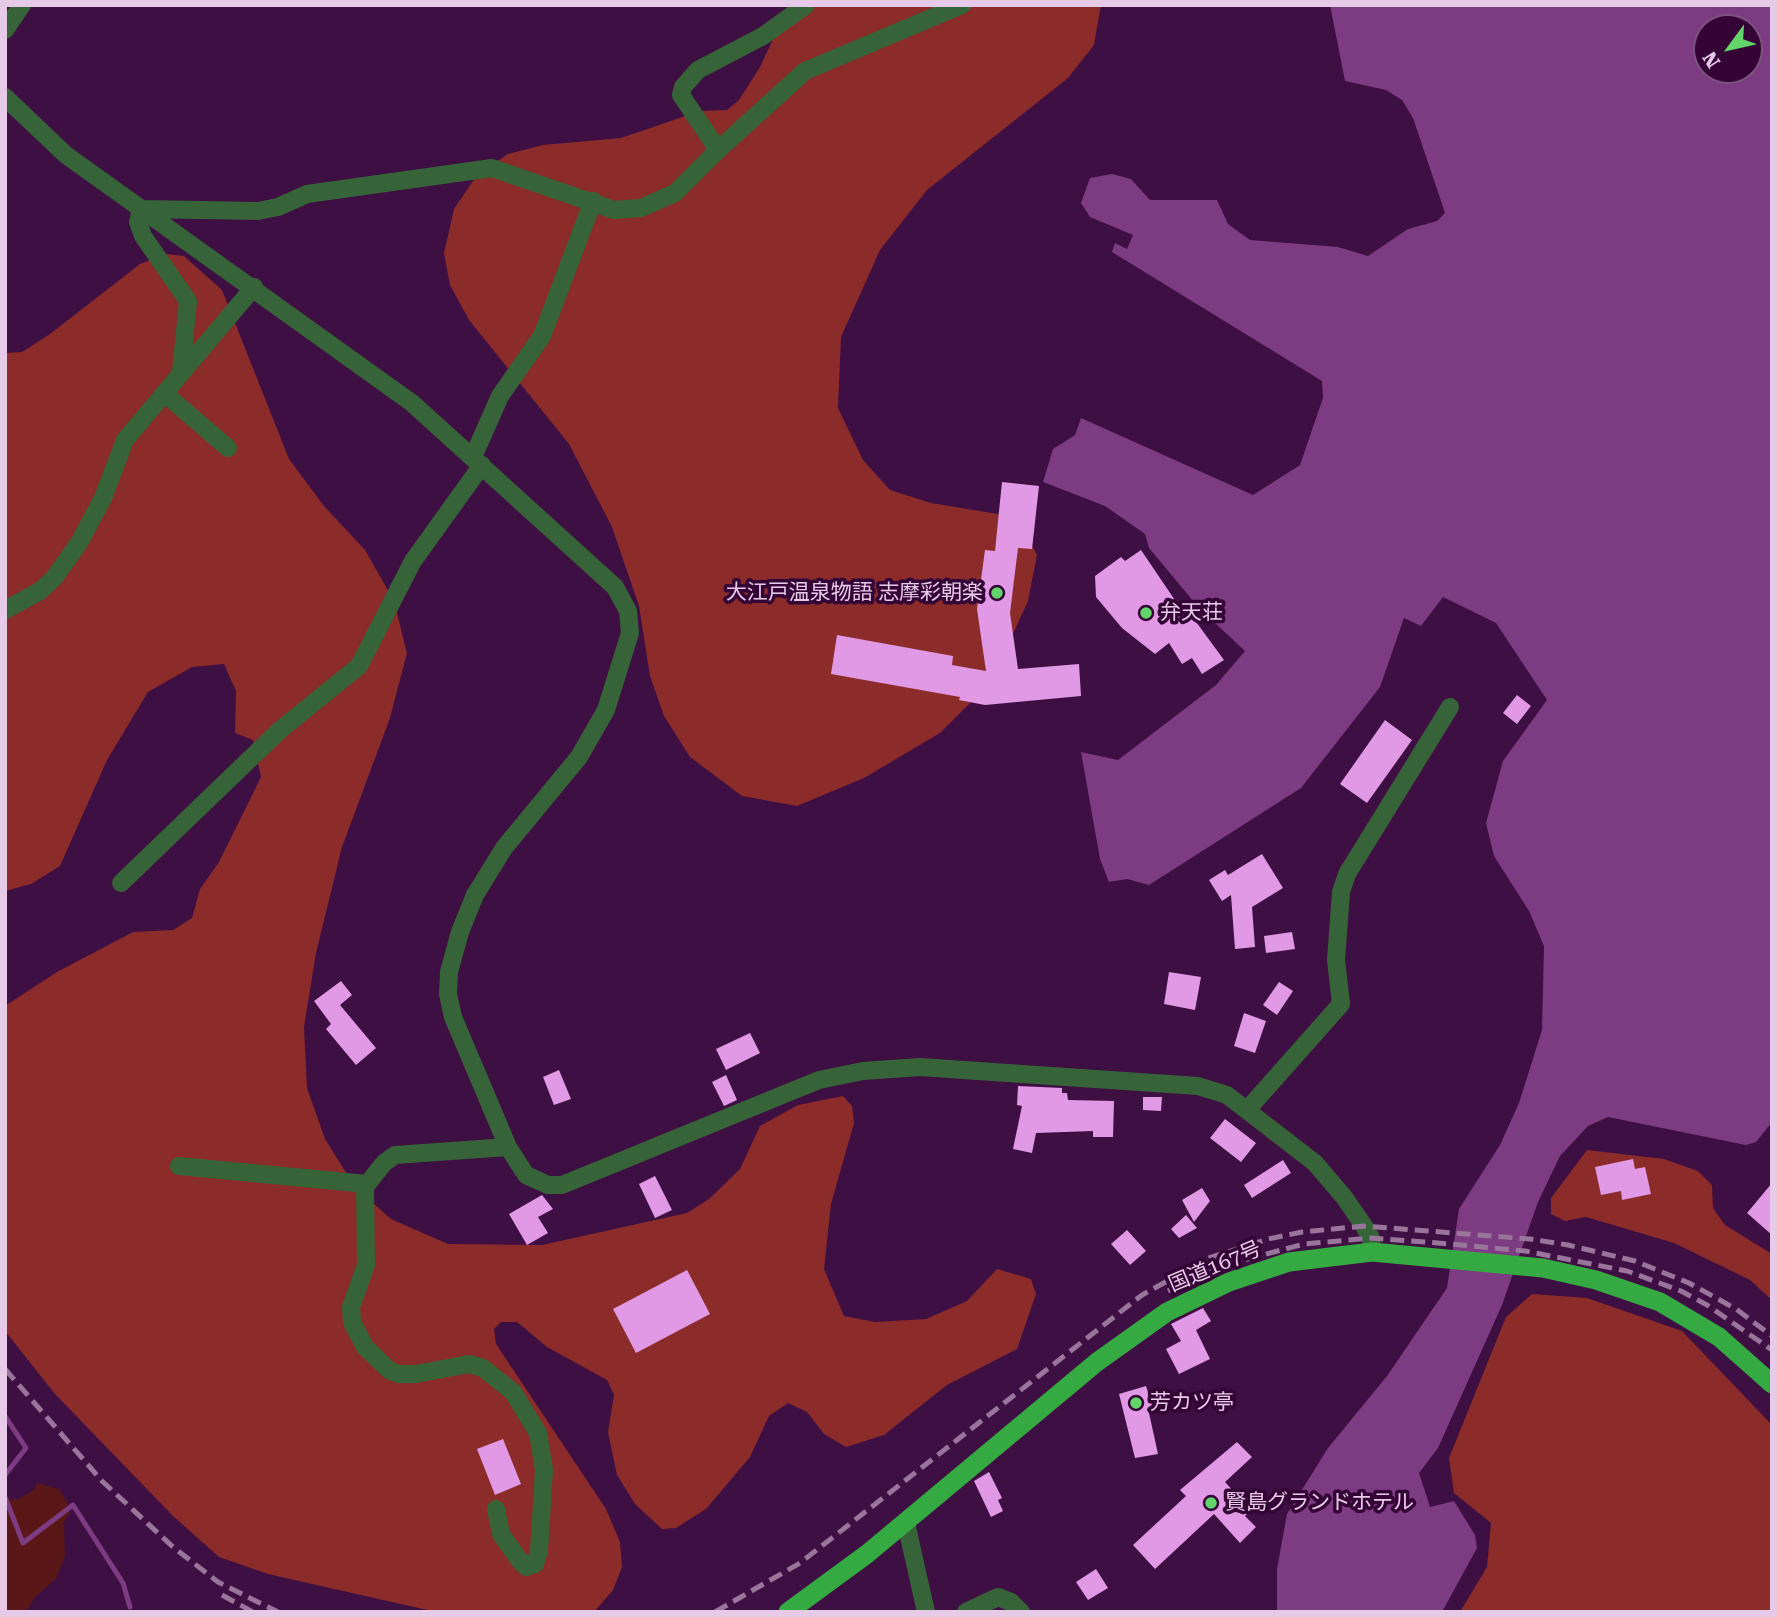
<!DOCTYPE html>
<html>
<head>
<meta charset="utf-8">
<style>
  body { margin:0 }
  #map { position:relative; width:1777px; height:1617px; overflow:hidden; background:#3e0f42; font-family:"Roboto Serif",serif }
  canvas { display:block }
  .frame { position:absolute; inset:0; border:7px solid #e7cae8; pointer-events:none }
  .north { position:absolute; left:1693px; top:14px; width:70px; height:70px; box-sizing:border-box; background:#340437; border:2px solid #7c537e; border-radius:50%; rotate:237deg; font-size:19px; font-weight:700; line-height:28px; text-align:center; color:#e7cae8 }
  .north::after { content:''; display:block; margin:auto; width:24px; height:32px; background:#62d469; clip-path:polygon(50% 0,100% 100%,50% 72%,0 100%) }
</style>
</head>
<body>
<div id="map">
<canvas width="1777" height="1617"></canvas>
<div class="frame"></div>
<div class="north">N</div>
</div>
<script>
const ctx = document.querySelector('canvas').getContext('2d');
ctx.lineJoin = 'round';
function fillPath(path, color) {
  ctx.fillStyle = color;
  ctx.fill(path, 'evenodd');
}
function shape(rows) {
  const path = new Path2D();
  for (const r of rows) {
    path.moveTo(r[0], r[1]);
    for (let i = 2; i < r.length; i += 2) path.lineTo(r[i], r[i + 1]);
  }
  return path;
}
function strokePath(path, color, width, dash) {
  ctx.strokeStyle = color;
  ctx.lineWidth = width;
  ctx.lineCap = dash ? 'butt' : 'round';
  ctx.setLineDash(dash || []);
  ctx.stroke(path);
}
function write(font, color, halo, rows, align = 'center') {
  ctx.font = font + ' "Roboto Serif","Noto Sans JP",serif';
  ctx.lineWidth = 7;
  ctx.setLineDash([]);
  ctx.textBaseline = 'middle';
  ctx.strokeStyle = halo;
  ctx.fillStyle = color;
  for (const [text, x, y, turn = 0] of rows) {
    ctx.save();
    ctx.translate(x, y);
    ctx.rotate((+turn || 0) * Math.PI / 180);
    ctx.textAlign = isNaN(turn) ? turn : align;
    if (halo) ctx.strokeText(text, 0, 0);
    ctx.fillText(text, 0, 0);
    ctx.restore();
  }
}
const green = shape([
  [37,1483,59,1489,67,1502,70,1513,64,1522,65,1556,56,1579,35,1597,26,1612,5,1612,5,1500,18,1499,34,1490]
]);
const forest = shape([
  [789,5,1101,5,1094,45,1068,78,927,190,880,250,841,337,838,408,863,460,890,490,931,503,998,514,1024,530,1037,555,1028,601,991,682,940,733,864,778,797,806,742,796,690,757,664,716,650,676,639,606,612,527,569,444,469,320,450,285,444,253,454,209,477,175,508,154,543,145,621,138,700,111,727,110,739,100,760,67],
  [166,254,184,256,222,290,289,459,324,506,365,550,394,601,407,653,390,718,342,847,316,953,304,1027,307,1088,325,1139,355,1187,391,1219,448,1244,542,1245,687,1213,709,1199,740,1169,760,1126,798,1105,843,1096,852,1106,854,1123,831,1204,824,1269,844,1316,875,1322,926,1319,967,1301,997,1269,1031,1279,1036,1294,1017,1349,947,1385,884,1435,846,1447,824,1434,807,1412,788,1403,769,1416,750,1457,706,1509,676,1528,662,1529,635,1504,617,1475,608,1432,614,1395,607,1380,547,1347,517,1322,501,1322,494,1329,496,1344,606,1509,620,1542,622,1567,613,1590,594,1612,436,1612,268,1574,219,1557,173,1516,55,1394,5,1331,5,1006,57,972,133,932,173,930,192,918,200,889,219,862,261,777,253,740,235,733,236,691,224,664,192,667,148,692,107,760,60,866,31,884,5,891,5,353,22,352,50,334,140,264],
  [1587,1150,1664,1159,1698,1171,1712,1185,1713,1208,1725,1225,1772,1254,1772,1300,1750,1280,1674,1243,1586,1217,1565,1221,1551,1214,1551,1198],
  [1532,1294,1587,1298,1682,1331,1772,1425,1772,1612,1460,1612,1487,1567,1491,1523,1454,1493,1449,1458,1506,1317]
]);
const water = shape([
  [1330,5,1772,5,1772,1122,1756,1142,1746,1145,1608,1117,1588,1126,1560,1156,1538,1202,1502,1305,1438,1448,1419,1473,1430,1507,1454,1501,1475,1535,1477,1548,1442,1612,1277,1612,1277,1569,1287,1514,1328,1448,1387,1376,1447,1288,1459,1209,1500,1145,1519,1103,1542,1030,1544,946,1529,911,1494,856,1486,823,1503,761,1547,700,1496,623,1443,597,1421,626,1404,618,1380,687,1301,788,1149,885,1127,879,1109,882,1100,859,1081,752,1118,760,1216,685,1245,651,1199,608,1149,548,1145,534,1105,506,1043,482,1053,449,1075,435,1081,418,1253,495,1300,465,1323,398,1322,381,1112,252,1115,243,1127,249,1133,235,1090,217,1081,203,1090,178,1112,174,1131,179,1150,200,1217,200,1228,224,1250,240,1338,247,1368,256,1408,229,1437,221,1445,213,1413,118,1402,100,1386,90,1345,81],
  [1707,28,1749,28,1749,70,1707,70]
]);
const stream = shape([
  [5,1416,26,1448,5,1475],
  [5,1497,23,1543,73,1505,123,1583,130,1607]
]);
const building = shape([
  [1002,482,1039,486,1032,549,1018,548,1010,613,1018,669,1079,664,1081,696,985,705,959,700,960,697,831,674,837,635,953,656,952,665,986,671,977,609,985,550,995,551],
  [1141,550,1187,618,1191,615,1224,660,1202,674,1192,658,1182,664,1169,643,1155,654,1122,628,1096,597,1095,576,1121,557,1125,561],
  [1517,695,1531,706,1517,724,1503,713],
  [1385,720,1412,740,1367,803,1340,784],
  [1262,854,1283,888,1252,907,1255,947,1235,949,1231,895,1222,901,1209,880,1225,870,1228,875],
  [1292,932,1295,949,1266,953,1264,936],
  [1169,972,1201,977,1195,1010,1164,1004],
  [341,981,352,995,340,1005,376,1048,356,1065,326,1029,331,1024,314,1001],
  [1279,982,1293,991,1277,1015,1263,1005],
  [1244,1013,1266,1021,1255,1053,1234,1046],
  [750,1033,760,1053,726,1070,716,1049],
  [559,1070,571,1099,554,1105,543,1077],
  [726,1075,737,1100,724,1106,712,1082],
  [1018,1086,1062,1088,1062,1093,1067,1093,1068,1100,1114,1101,1113,1137,1093,1137,1093,1131,1036,1133,1032,1153,1013,1149,1022,1106,1017,1105],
  [1143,1097,1162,1097,1161,1111,1143,1110],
  [1225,1119,1256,1143,1241,1162,1210,1138],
  [1633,1159,1635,1169,1645,1167,1651,1194,1622,1200,1621,1191,1601,1195,1595,1167],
  [1283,1160,1291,1173,1252,1198,1244,1185],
  [655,1176,672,1210,655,1218,639,1184],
  [1772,1183,1772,1235,1747,1213],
  [1202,1188,1210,1201,1194,1222,1182,1200],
  [542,1195,553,1209,538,1217,548,1233,527,1245,509,1214],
  [1186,1215,1197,1228,1179,1238,1171,1229],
  [1127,1230,1146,1251,1130,1265,1111,1244],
  [687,1270,710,1314,636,1353,613,1309],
  [1203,1308,1211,1321,1196,1330,1210,1359,1179,1374,1166,1349,1181,1341,1171,1324],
  [1146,1386,1154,1412,1149,1413,1158,1454,1135,1458,1119,1394],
  [503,1439,521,1484,495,1495,477,1449],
  [1237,1442,1252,1457,1225,1482,1251,1510,1245,1516,1256,1527,1240,1543,1214,1514,1155,1569,1133,1545,1186,1496,1180,1490],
  [989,1472,1002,1498,998,1500,1003,1511,991,1517,974,1481],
  [1096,1569,1108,1588,1088,1600,1076,1582]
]);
const minor = shape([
  [5,30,22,5],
  [5,97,66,155,412,403,615,587,628,611,630,633,606,710,579,757,504,848,475,895,460,932,449,972,448,994,453,1017,508,1147,526,1175,548,1185,562,1185,819,1080,863,1071,920,1067,1198,1086,1227,1095,1315,1163,1344,1197,1364,1226,1371,1238,1372,1252],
  [718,150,681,95,683,87,698,70,763,36,806,5],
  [141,209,258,211,278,207,307,194,492,168,614,210,641,208,675,193,718,150,805,71,962,5],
  [141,209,138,222,143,236,188,301,181,372],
  [164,393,228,448],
  [473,457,500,396,542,336,593,201],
  [5,610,40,591,54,578,79,543,103,498,125,440,254,287],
  [121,883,280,730,359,666,413,561,482,465],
  [1247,1110,1341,1004,1336,960,1341,892,1347,874,1450,707],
  [179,1166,367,1184],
  [496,1509,501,1534,520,1561,526,1567,535,1564,539,1551,544,1470,538,1433,513,1392,483,1368,469,1364,416,1374,398,1374,389,1370,365,1347,352,1322,351,1307,366,1265,365,1187,384,1163,395,1155,508,1147],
  [906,1523,926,1612],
  [966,1612,998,1597,1011,1602,1021,1612]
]);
const trunk = shape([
  [788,1612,867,1554,1097,1362,1167,1312,1229,1282,1289,1262,1372,1252,1543,1268,1596,1280,1660,1302,1719,1337,1772,1384]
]);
const rail = shape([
  [1168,1291,1225,1265,1304,1244,1371,1238,1451,1244,1525,1251,1627,1271,1681,1291,1707,1305,1772,1350],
  [5,1369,102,1481,173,1547,218,1582,278,1612],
  [222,1595,253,1612],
  [715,1612,800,1563,1142,1295,1209,1258,1268,1239,1302,1232,1364,1226,1530,1239,1568,1245,1635,1261,1689,1283,1736,1309,1772,1336]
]);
const markers = [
  [997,593,7,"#62d469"],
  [1146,613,7,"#62d469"],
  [1136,1403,7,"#62d469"],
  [1211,1503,7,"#62d469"]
];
const poiNames = [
  ["大江戸温泉物語 志摩彩朝楽",983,593,"right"],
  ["弁天荘",1160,613],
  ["芳カツ亭",1150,1403],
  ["賢島グランドホテル",1225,1503]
];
const streetNames = [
  ["国道167号",1215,1267,-23]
];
fillPath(green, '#591717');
fillPath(forest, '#8b2b2a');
fillPath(water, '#7d3b81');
strokePath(stream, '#7d3b81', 5);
fillPath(building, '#e199e5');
strokePath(minor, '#366438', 18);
strokePath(trunk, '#36aa42', 19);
strokePath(rail, '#99749b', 5, [14, 7]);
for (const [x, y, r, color] of markers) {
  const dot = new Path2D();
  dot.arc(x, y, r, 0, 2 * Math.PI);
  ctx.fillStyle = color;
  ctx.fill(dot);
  strokePath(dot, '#340437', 2.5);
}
write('21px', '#e7cae8', '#340437', poiNames, 'left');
write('21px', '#e7cae8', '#340437', streetNames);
</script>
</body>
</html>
